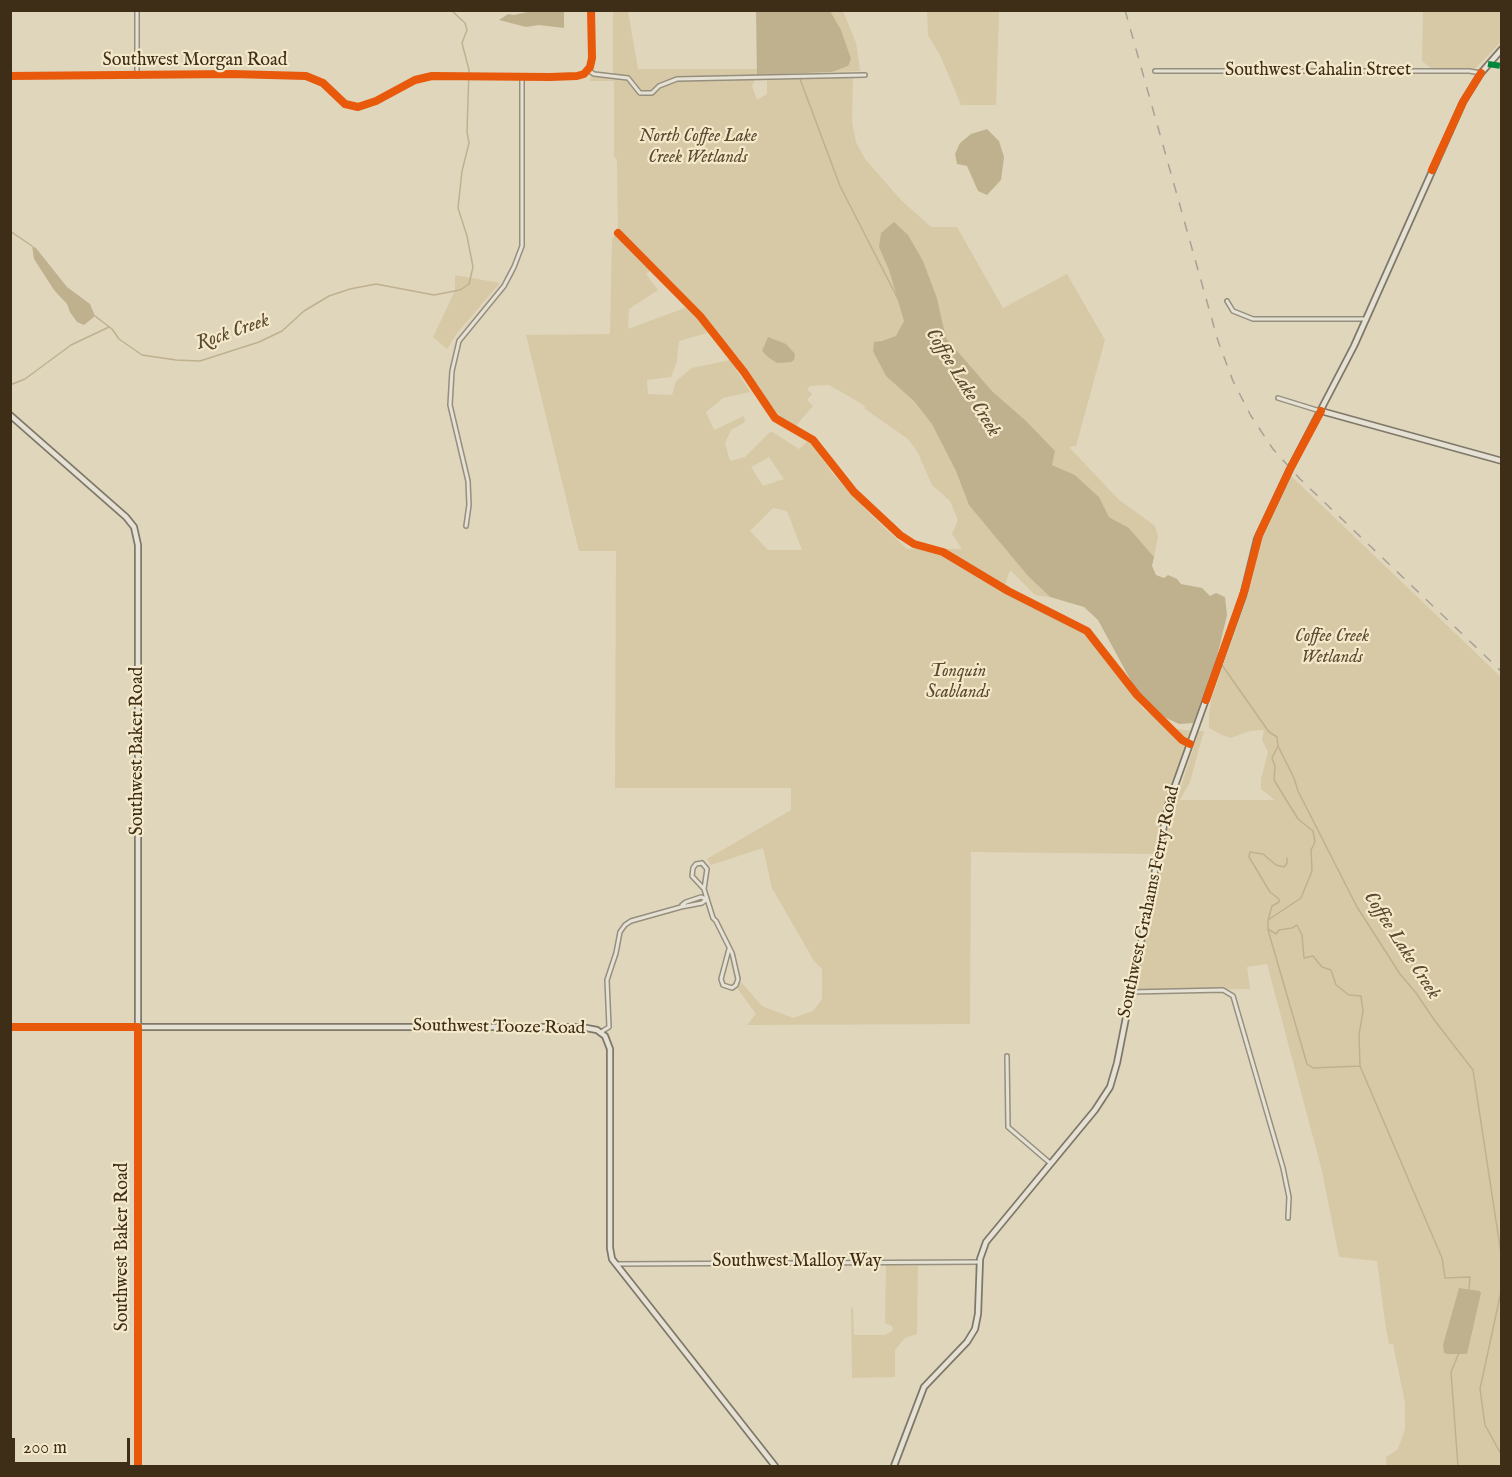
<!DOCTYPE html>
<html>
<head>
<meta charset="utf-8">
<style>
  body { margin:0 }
  #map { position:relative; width:1512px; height:1477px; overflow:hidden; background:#dfd6bc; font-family:"IM FELL English",serif }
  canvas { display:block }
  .frame { position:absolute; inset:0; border:12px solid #3e2d17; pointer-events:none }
  .scale { position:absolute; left:12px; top:1438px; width:118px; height:27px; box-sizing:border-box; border:3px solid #3e2d17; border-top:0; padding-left:8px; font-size:18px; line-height:21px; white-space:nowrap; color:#3e2d17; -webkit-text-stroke:4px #f4e9ca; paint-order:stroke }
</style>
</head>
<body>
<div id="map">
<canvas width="1512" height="1477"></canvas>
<div class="frame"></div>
<div class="scale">200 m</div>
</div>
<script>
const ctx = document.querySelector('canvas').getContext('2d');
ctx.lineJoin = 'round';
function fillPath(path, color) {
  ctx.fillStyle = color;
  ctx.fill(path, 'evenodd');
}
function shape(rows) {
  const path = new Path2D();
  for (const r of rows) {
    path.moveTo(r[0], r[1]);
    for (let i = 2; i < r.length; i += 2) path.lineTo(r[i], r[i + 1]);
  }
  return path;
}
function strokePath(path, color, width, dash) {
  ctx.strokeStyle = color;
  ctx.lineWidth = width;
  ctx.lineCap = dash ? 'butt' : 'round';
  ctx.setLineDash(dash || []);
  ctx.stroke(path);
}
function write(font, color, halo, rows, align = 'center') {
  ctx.font = font + ' "IM FELL English",serif';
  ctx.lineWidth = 4.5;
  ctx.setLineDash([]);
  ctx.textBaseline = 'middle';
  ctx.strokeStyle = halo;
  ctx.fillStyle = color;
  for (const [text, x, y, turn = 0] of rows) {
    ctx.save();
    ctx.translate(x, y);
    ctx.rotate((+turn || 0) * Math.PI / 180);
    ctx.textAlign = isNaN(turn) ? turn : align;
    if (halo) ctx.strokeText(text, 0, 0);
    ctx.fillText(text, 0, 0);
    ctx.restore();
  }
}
const green = shape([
  [613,11,628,11,638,69,757,69,757,75,752,86,757,100,767,94,767,78,853,76,852,122,856,142,865,159,901,200,931,227,957,227,1003,308,1067,274,1105,340,1076,446,1069,447,1118,499,1155,526,1158,536,1154,557,1129,528,1109,517,1099,497,1075,475,1052,465,1025,420,992,391,946,338,937,298,923,261,889,270,898,300,1028,576,1050,597,1035,595,1011,571,1009,572,1004,589,1086,627,1143,709,1171,728,1192,731,1164,813,1155,854,971,852,970,1024,747,1025,756,1014,737,988,741,982,762,1006,793,1018,813,1011,822,999,822,969,814,961,772,888,763,848,711,865,707,859,791,810,791,788,615,788,616,551,579,551,526,335,610,334,612,239,618,232,617,160,614,156,614,81,590,81,591,76,613,75],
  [652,269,676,293,693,305,628,329,629,309,658,290,646,274],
  [696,307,741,361,742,369,779,421,794,428,813,406,807,400,812,394,807,389,810,386,829,385,862,404,865,407,865,409,908,439,917,451,932,485,950,501,958,520,952,534,962,549,907,549,870,514,832,473,809,440,799,449,771,431,745,457,730,461,725,443,731,430,745,422,744,416,714,430,706,412,723,398,750,392,730,360,692,368,676,381,672,395,648,394,647,380,671,377,677,361,679,341,707,333],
  [769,457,784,479,763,486,751,467],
  [773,508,787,511,802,550,768,550,750,531],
  [830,11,843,11,856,43,860,71,832,72,848,66],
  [927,11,999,11,996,105,961,105,941,57,928,35],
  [1423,11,1501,11,1501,42,1475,69,1431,68,1422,61],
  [455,275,500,283,457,333,447,349,433,337,455,291],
  [1291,476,1501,677,1501,1466,1386,1466,1386,1457,1398,1449,1405,1429,1405,1403,1393,1344,1389,1344,1386,1329,1377,1261,1339,1257,1322,1171,1267,964,1247,967,1250,989,1134,990,1167,830,1199,731,1204,731,1190,782,1180,800,1275,800,1261,789,1261,779,1268,752,1262,740,1264,730,1250,731,1231,738,1222,735,1209,728,1209,716,1211,700,1251,585,1259,549,1256,548],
  [886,1265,918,1266,917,1334,905,1338,895,1350,895,1377,852,1378,851,1308,853,1307,854,1335,884,1335,893,1331,892,1326,885,1323]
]);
const water = shape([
  [532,11,564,11,564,28,539,25,526,27,499,20,508,14,514,15],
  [756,11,830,11,841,30,851,59,848,66,832,72,757,75],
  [987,129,999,141,1004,157,1001,180,987,195,978,191,967,166,957,164,955,154,960,143,971,134],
  [894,222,908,235,923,261,937,298,946,338,992,391,1025,420,1055,451,1052,465,1075,475,1099,497,1109,517,1129,528,1154,557,1152,566,1156,575,1164,578,1168,575,1177,579,1181,584,1202,588,1210,596,1216,593,1225,597,1227,615,1216,661,1193,723,1179,724,1162,716,1151,707,1137,692,1098,620,1084,607,1050,597,1028,576,969,505,956,471,932,424,914,401,886,376,873,351,874,342,882,341,896,336,904,321,889,270,879,247,881,233],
  [32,246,36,248,67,287,90,304,95,316,84,325,77,322,70,312,67,304,54,290,34,259],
  [768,337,786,344,795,354,794,360,791,362,777,363,768,357,762,351],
  [1459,1288,1480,1291,1481,1293,1467,1354,1448,1354,1444,1353,1443,1345]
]);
const stream = shape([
  [800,79,840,186,899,301],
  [10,231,32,246],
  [95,316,112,329,119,339,142,355,176,360,200,361,259,342,282,331,304,311,329,296,350,289,376,284,434,295,460,290,469,284,473,267,467,236,458,208,462,171,469,143,467,132,469,70,462,43,467,30,465,23,451,10],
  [10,385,25,379,71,345,109,327],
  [1222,665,1269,732,1277,737,1278,746,1294,778,1298,791,1357,907,1400,974,1416,993,1435,1021,1473,1070,1502,1260],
  [1278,746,1272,758,1275,766,1274,780,1298,819,1313,831,1315,842,1311,850,1312,871,1301,898,1268,920,1268,929,1276,934,1279,930,1292,928,1297,925,1302,935,1304,958,1313,956,1322,967,1331,970,1336,985,1349,995,1361,996,1363,1011,1359,1035,1360,1066,1442,1258,1445,1278,1470,1277,1469,1289],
  [1268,920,1272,906,1279,902,1279,899,1270,892,1249,857,1250,852,1263,854,1276,865,1284,867,1287,863,1287,858],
  [1268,930,1307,1064,1313,1068,1360,1066],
  [1502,1287,1480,1389,1485,1425,1502,1456],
  [1458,1466,1451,1372,1459,1353]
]);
const street = shape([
  [588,70,594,74,628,78,640,93,652,93,659,86,677,79,865,75],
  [1155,71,1469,71,1481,73],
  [10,76,232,74,306,76,323,83,345,104,358,107,376,101,415,80,432,76,550,77,577,76,584,74,590,67,592,58,591,10],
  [137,76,137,10],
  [618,233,700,316,744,372,775,418,813,440,854,492,900,535,914,544,943,552,1008,591,1087,631,1137,695,1182,740,1190,744],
  [1227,301,1233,311,1253,319,1366,319],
  [1278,398,1320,411],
  [466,526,469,505,468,481,450,405,452,371,459,341,504,286,514,267,522,246,522,77],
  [702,863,707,869,704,889,692,876,693,868,696,864,702,863],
  [704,889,713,918,716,921,732,953,733,957,738,979,736,985,732,988,723,985,721,979,729,949],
  [682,905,686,902,701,897,706,899],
  [1130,992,1223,990,1233,996,1283,1168,1289,1197,1288,1218],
  [601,1032,609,1027,607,980,616,953,620,932,625,925,631,921,681,907,702,903,707,899],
  [1007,1056,1008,1127,1050,1163],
  [616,1264,980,1262]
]);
const secondary = shape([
  [1321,411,1502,461],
  [10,415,126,517,134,527,138,545,138,1466],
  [10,1027,581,1027,597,1030,605,1036,610,1049,610,1248,612,1259,775,1466],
  [894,1466,924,1387,967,1342,975,1329,978,1314,980,1259,986,1242,1095,1110,1110,1087,1117,1063,1168,805,1243,596,1257,539,1290,469,1354,346,1463,102,1481,73,1502,49]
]);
const rail = shape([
  [1125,10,1218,341,1233,381,1251,416,1273,449,1300,479,1502,672]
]);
const quiet = shape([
  [1488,64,1502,66]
]);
const cycleway = shape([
  [10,76,232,74,306,76,323,83,345,104,358,107,376,101,415,80,432,76,550,77,577,76,584,74,590,67,592,58,591,10],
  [1432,170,1463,102,1481,73],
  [618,233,700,316,744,372,775,418,813,440,854,492,900,535,914,544,943,552,1008,591,1087,631,1137,695,1182,740,1190,744],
  [1206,700,1245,589,1259,535,1290,469,1321,411],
  [10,1027,138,1027,138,1466]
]);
const streetNames = [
  ["Southwest Morgan Road",195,61],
  ["Southwest Cahalin Street",1318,71],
  ["Southwest Baker Road",138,751,-90],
  ["Southwest Grahams Ferry Road",1150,902,-78],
  ["Southwest Tooze Road",499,1028,1],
  ["Southwest Baker Road",123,1247,-90],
  ["Southwest Malloy Way",797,1262]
];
const parkNames = [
  ["North Coffee Lake",698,137],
  ["Creek Wetlands",698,158],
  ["Coffee Creek",1332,637],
  ["Wetlands",1332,658],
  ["Tonquin",958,672],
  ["Scablands",958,693]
];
const waterNames = [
  ["Rock Creek",233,333,-19],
  ["Coffee Lake Creek",962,383,58],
  ["Coffee Lake Creek",1401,946,57]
];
fillPath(green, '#d7c9a6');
fillPath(water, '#c0b18e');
strokePath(stream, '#c0b18e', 1.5);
strokePath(street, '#968f7e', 6);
strokePath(secondary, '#7f7868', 8);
strokePath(street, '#e5e1d4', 3);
strokePath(secondary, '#e5e1d4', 4.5);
strokePath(rail, '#a8a296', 1.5, [10, 10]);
strokePath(quiet, '#00873e', 6, [12, 6]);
strokePath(cycleway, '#e8590c', 8);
write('18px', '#3e2d17', '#f4e9ca', streetNames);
write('italic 18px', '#5b4a30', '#f4e9ca', parkNames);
write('italic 20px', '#5b4a30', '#f4e9ca', waterNames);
</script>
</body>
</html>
